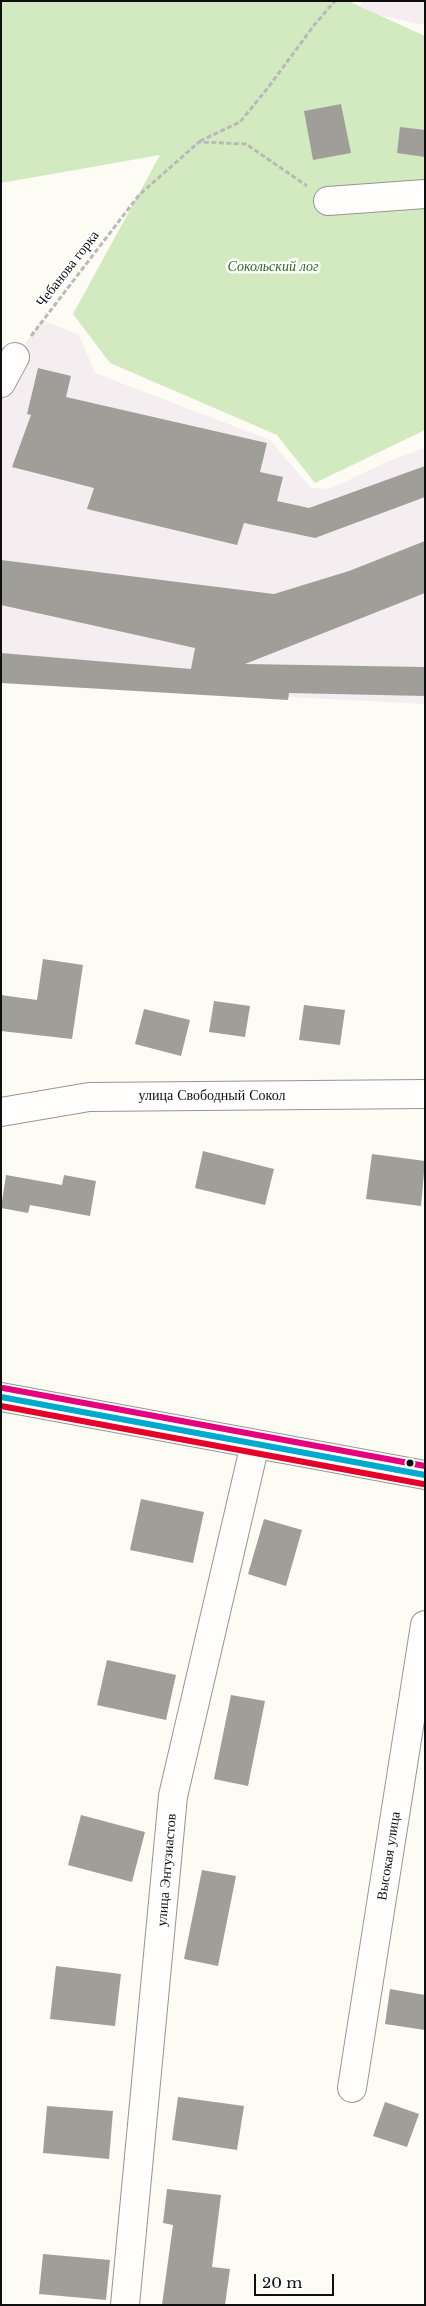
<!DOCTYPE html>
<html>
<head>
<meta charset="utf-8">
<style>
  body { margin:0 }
  #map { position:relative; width:426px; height:2306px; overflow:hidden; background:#fcfbf4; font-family:"Libre Baskerville",serif }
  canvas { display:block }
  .frame { position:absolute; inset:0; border:2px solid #0f0f0f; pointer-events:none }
  .scale { position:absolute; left:254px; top:2274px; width:80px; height:22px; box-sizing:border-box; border:2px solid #0f0f0f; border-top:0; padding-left:6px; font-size:15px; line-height:18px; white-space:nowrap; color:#0f0f0f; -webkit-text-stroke:4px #fff; paint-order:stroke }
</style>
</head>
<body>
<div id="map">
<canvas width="426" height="2306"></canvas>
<div class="frame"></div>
<div class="scale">20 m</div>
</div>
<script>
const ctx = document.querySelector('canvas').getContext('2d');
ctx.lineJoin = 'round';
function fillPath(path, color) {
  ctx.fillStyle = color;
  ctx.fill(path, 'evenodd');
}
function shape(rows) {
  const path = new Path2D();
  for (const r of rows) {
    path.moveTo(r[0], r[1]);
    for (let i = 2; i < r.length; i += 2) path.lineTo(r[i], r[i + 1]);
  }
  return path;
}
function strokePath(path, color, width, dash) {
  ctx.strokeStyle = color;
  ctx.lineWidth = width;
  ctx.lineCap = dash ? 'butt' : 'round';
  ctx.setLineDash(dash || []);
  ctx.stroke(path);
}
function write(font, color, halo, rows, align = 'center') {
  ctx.font = font + ' "Libre Baskerville",serif';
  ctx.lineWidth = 5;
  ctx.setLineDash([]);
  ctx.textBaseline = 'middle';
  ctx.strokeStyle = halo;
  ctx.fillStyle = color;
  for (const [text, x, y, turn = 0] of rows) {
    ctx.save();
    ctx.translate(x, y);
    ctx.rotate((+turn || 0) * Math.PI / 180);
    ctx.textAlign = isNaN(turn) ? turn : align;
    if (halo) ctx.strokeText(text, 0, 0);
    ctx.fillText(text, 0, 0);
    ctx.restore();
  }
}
const industrial = shape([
  [361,1,425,1,425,25,359,11],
  [42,320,79,335,95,373,270,440,311,488,330,489,384,463,425,448,425,704,1,682,1,396,15,357]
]);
const forest = shape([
  [1,1,348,1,425,36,425,430,315,483,277,435,110,363,73,314,160,155,1,183]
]);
const building = shape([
  [341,104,351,153,313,160,304,111],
  [400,127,425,130,425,157,397,153],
  [38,368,71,376,66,397,267,443,260,472,283,477,277,501,309,508,425,466,425,497,315,538,244,523,237,545,87,509,94,488,12,467,31,415,27,414],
  [425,541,425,593,245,664,425,667,425,696,289,693,288,700,1,683,1,653,191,669,195,648,1,605,1,560,274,594,349,571],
  [43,959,83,965,72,1039,1,1031,1,995,37,1000],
  [214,1001,250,1006,245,1037,209,1032],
  [304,1005,345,1010,340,1045,299,1040],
  [144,1009,190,1020,181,1056,135,1044],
  [203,1151,274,1169,265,1205,195,1188],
  [372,1154,425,1161,421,1206,366,1199],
  [6,1175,62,1185,64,1175,96,1181,90,1216,30,1205,28,1213,1,1208],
  [141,1499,204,1512,193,1563,130,1550],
  [264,1519,302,1530,286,1586,248,1574],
  [107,1660,176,1675,166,1720,97,1705],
  [231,1695,265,1701,248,1786,214,1779],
  [81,1815,145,1832,132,1882,68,1865],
  [202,1870,236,1876,218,1966,184,1959],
  [56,1966,121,1974,115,2026,50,2019],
  [390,1989,425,1995,425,2030,385,2024],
  [178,2097,244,2106,237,2150,172,2140],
  [385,2102,419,2114,407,2147,373,2136],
  [47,2106,113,2111,109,2159,43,2153],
  [167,2189,221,2195,212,2267,230,2269,225,2305,162,2305,173,2225,163,2223],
  [43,2254,110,2260,106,2300,39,2294]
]);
const path = shape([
  [200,141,240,122,267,89,315,24,335,1],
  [31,336,139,195,199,142,246,144,307,186]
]);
const minor = shape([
  [328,201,425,194],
  [1,383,15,357],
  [1,1112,89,1097,425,1094],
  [352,2088,425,1625],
  [125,2305,173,1796,255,1444]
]);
const tertiary = shape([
  [1,1397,425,1475]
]);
const bus1 = shape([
  [1,1397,425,1475]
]);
const bus2 = shape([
  [1,1406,423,1484]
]);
const bus3 = shape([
  [3,1388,425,1466]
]);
const markers = [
  [410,1463,4.5,"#0f0f0f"]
];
const parkNames = [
  ["Сокольский лог",273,267]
];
const streetNames = [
  ["Чебанова горка",68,269,-52],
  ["улица Свободный Сокол",212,1096],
  ["Высокая улица",389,1856,-81],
  ["улица Энтузиастов",167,1870,-85]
];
fillPath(industrial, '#f4eef1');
fillPath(forest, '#d3eac1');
fillPath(building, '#a09e99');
strokePath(minor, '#969592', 30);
strokePath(tertiary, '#969592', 30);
strokePath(path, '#b9b9b8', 3, [5, 2.5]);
strokePath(minor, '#fffefd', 28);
strokePath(tertiary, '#fffefd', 28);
strokePath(bus1, '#00a9ce', 6);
strokePath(bus2, '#e4002b', 6);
strokePath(bus3, '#e5007d', 6);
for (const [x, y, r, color] of markers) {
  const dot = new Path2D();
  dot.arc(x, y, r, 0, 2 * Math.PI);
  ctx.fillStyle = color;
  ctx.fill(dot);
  strokePath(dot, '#fff', 2);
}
write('italic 14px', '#276a1c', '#fff', parkNames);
write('14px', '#0f0f0f', '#fff', streetNames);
</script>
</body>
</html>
